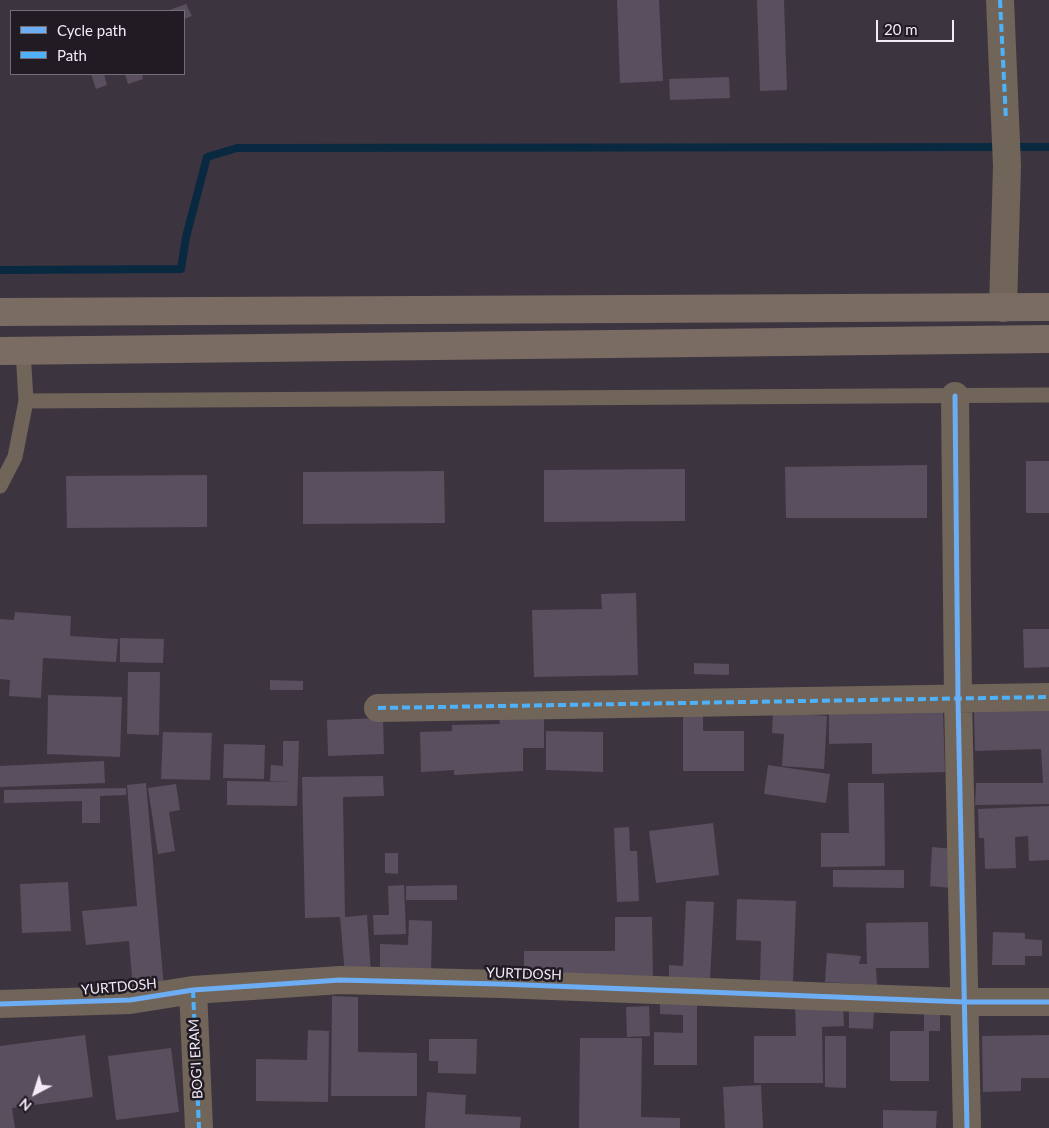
<!DOCTYPE html>
<html>
<head>
<meta charset="utf-8">
<style>
  body { margin:0 }
  #map { position:relative; width:1049px; height:1128px; overflow:hidden; background:#3c3540; font-family:Lato,sans-serif }
  canvas { display:block }
  .legend { position:absolute; left:10px; top:10px; width:175px; height:65px; box-sizing:border-box; background:#211b24; border:1px solid #756e79; margin:0; padding:6px 9px; list-style:none; font-size:15px; color:#f3ebf8 }
  .legend li { display:flex; align-items:center; gap:10px; height:25px }
  .legend b { width:25px; border:1px solid #756e79 }
  .north { position:absolute; left:10px; top:1068px; width:50px; height:50px; -webkit-text-stroke:4px #211b24; paint-order:stroke; rotate:220deg; font-size:14px; font-weight:700; line-height:20px; text-align:center; color:#f3ebf8 }
  .north::after { content:''; display:block; margin:auto; width:18px; height:22px; background:#f3ebf8; clip-path:polygon(50% 0,100% 100%,50% 72%,0 100%) }
  .scale { position:absolute; left:876px; top:20px; width:78px; height:22px; box-sizing:border-box; border:2px solid #f3ebf8; border-top:0; padding-left:6px; font-size:15px; line-height:18px; white-space:nowrap; color:#f3ebf8; -webkit-text-stroke:4px #211b24; paint-order:stroke }
</style>
</head>
<body>
<div id="map">
<canvas width="1049" height="1128"></canvas>
<ul class="legend">
<li><b style="height:6px;background:#6dadf4"></b>Cycle path</li>
<li><b style="height:6px;background:#4fb1f8"></b>Path</li>
</ul>
<div class="north">N</div>
<div class="scale">20 m</div>
</div>
<script>
const ctx = document.querySelector('canvas').getContext('2d');
ctx.lineJoin = 'round';
function shape(rows) {
  const path = new Path2D();
  for (const r of rows) {
    path.moveTo(r[0], r[1]);
    for (let i = 2; i < r.length; i += 2) path.lineTo(r[i], r[i + 1]);
  }
  return path;
}
function strokePath(path, color, width, dash) {
  ctx.strokeStyle = color;
  ctx.lineWidth = width;
  ctx.lineCap = dash ? 'butt' : 'round';
  ctx.setLineDash(dash || []);
  ctx.stroke(path);
}
function fillPath(path, color) {
  ctx.fillStyle = color;
  ctx.fill(path, 'evenodd');
}
function write(font, color, halo, rows, align = 'center') {
  ctx.font = font + ' Lato,sans-serif';
  ctx.lineWidth = 5;
  ctx.setLineDash([]);
  ctx.textBaseline = 'middle';
  ctx.strokeStyle = halo;
  ctx.fillStyle = color;
  for (const [text, x, y, turn = 0] of rows) {
    ctx.save();
    ctx.translate(x, y);
    ctx.rotate((+turn || 0) * Math.PI / 180);
    ctx.textAlign = isNaN(turn) ? turn : align;
    if (halo) ctx.strokeText(text, 0, 0);
    ctx.fillText(text, 0, 0);
    ctx.restore();
  }
}
const stream = shape([
  [0,270,181,269,186,237,207,157,237,148,1049,147]
]);
const building = shape([
  [617,0,659,0,663,81,620,83],
  [757,0,784,0,787,90,760,91],
  [186,4,192,16,184,19,184,11,167,11],
  [91,74,104,74,107,85,96,89],
  [125,74,142,74,143,79,128,84],
  [729,77,730,98,670,100,669,79],
  [1026,461,1049,461,1049,513,1026,513],
  [927,465,927,518,786,518,785,467],
  [685,469,685,521,544,522,544,470],
  [444,471,445,523,303,524,303,472],
  [207,475,207,527,67,528,66,476],
  [636,593,638,675,534,677,532,610,602,609,601,594],
  [15,612,71,616,70,636,118,639,116,662,43,658,41,698,9,696,10,680,0,679,0,619,14,620],
  [1023,629,1049,629,1049,667,1024,668],
  [120,638,164,639,163,663,120,662],
  [694,663,729,664,729,675,694,674],
  [128,672,160,672,159,735,127,734],
  [270,680,303,681,303,690,270,690],
  [48,695,122,697,120,757,47,754],
  [1049,709,1049,804,975,805,976,783,1043,783,1041,749,975,751,974,711],
  [943,711,945,772,872,774,872,743,829,744,829,713],
  [773,712,827,716,824,769,782,766,784,734,772,733],
  [544,713,544,748,523,748,523,771,454,775,454,770,421,772,420,732,452,731,452,725,500,724,499,718],
  [683,715,703,715,703,731,744,731,744,771,683,771],
  [383,718,384,754,328,756,327,720],
  [546,731,603,732,603,772,546,770],
  [163,732,212,733,210,780,161,779],
  [283,741,299,741,297,806,227,805,227,781,295,782,270,781,271,765,283,766],
  [224,744,265,745,264,779,223,778],
  [104,761,105,783,0,787,0,766],
  [768,765,830,774,826,803,764,794],
  [383,776,384,796,343,797,345,917,367,915,371,973,345,975,340,917,305,918,302,777],
  [146,783,164,987,133,989,129,941,86,945,82,911,137,906,127,785],
  [848,783,884,783,885,866,821,867,821,833,849,833],
  [176,784,180,810,169,812,175,851,158,854,148,788],
  [126,788,126,795,100,796,100,823,82,823,82,801,4,803,4,790],
  [1049,806,1049,860,1029,861,1028,836,1015,837,1016,868,985,869,984,838,979,838,978,809],
  [713,823,719,875,656,883,649,831],
  [629,827,630,851,637,851,639,901,617,902,614,828],
  [932,847,954,849,951,888,930,886],
  [385,853,398,853,398,874,385,873],
  [833,870,904,870,904,888,833,887],
  [68,882,71,931,22,933,20,884],
  [404,885,406,934,374,935,373,915,389,915,388,886],
  [457,885,457,900,406,900,406,886],
  [737,899,796,901,793,982,760,981,761,941,736,940],
  [686,901,714,902,710,981,669,979,669,965,683,966],
  [615,917,652,917,653,979,524,978,524,951,615,951],
  [409,920,432,921,431,976,380,974,380,944,408,945],
  [928,922,929,968,876,968,877,985,825,982,827,953,861,956,859,964,867,964,866,923],
  [993,932,1025,933,1025,939,1042,940,1042,956,1025,956,1025,965,992,965],
  [332,996,358,997,358,1052,417,1053,417,1096,331,1096],
  [660,1004,697,1005,697,1065,654,1065,654,1032,683,1033,683,1015,660,1014],
  [795,1005,843,1005,844,1026,822,1027,823,1083,754,1083,754,1036,796,1036],
  [649,1006,650,1036,627,1037,626,1007],
  [849,1007,874,1008,873,1029,849,1028],
  [924,1011,940,1011,940,1031,929,1031,929,1081,890,1081,890,1031,924,1031],
  [308,1030,329,1031,328,1102,256,1101,256,1059,307,1060],
  [85,1035,93,1097,12,1108,15,1128,0,1128,0,1046],
  [1049,1035,1049,1078,1021,1078,1021,1091,983,1092,982,1036],
  [825,1036,846,1036,846,1088,825,1087],
  [580,1038,642,1038,641,1117,680,1118,680,1128,579,1128],
  [429,1039,477,1039,476,1074,438,1073,438,1061,429,1061],
  [171,1048,179,1112,116,1120,108,1056],
  [761,1085,763,1128,725,1128,723,1087],
  [427,1092,466,1095,465,1114,521,1117,520,1128,425,1128],
  [883,1110,937,1111,936,1128,883,1128]
]);
const service = shape([
  [26,401,1049,395],
  [0,486,15,457,26,401,23,351]
]);
const minor = shape([
  [1000,0,1007,166,1003,308],
  [955,396,958,699,967,1128],
  [378,708,1049,697],
  [193,990,199,1128],
  [0,1004,130,1000,193,990,340,980,500,984,965,1002,1049,1002]
]);
const trunk = shape([
  [0,312,1049,307],
  [0,351,1049,339]
]);
const quiet = shape([
  [1000,0,1006,120],
  [378,708,1049,697],
  [193,990,199,1128]
]);
const cycleway = shape([
  [955,396,958,699,967,1128],
  [0,1004,130,1000,193,990,340,980,500,984,965,1002,1049,1002]
]);
const streetNames = [
  ["YURTDOSH",524,974,2],
  ["YURTDOSH",119,987,-5],
  ["BOG'I ERAM",196,1059,-93]
];
strokePath(stream, '#092940', 8);
fillPath(building, '#594f5e');
strokePath(service, '#71655a', 15);
strokePath(minor, '#71655a', 28);
strokePath(trunk, '#7a6c62', 28);
strokePath(quiet, '#4fb1f8', 4, [8, 4]);
strokePath(cycleway, '#6dadf4', 5);
write('14px', '#f3ebf8', '#211b24', streetNames);
</script>
</body>
</html>
